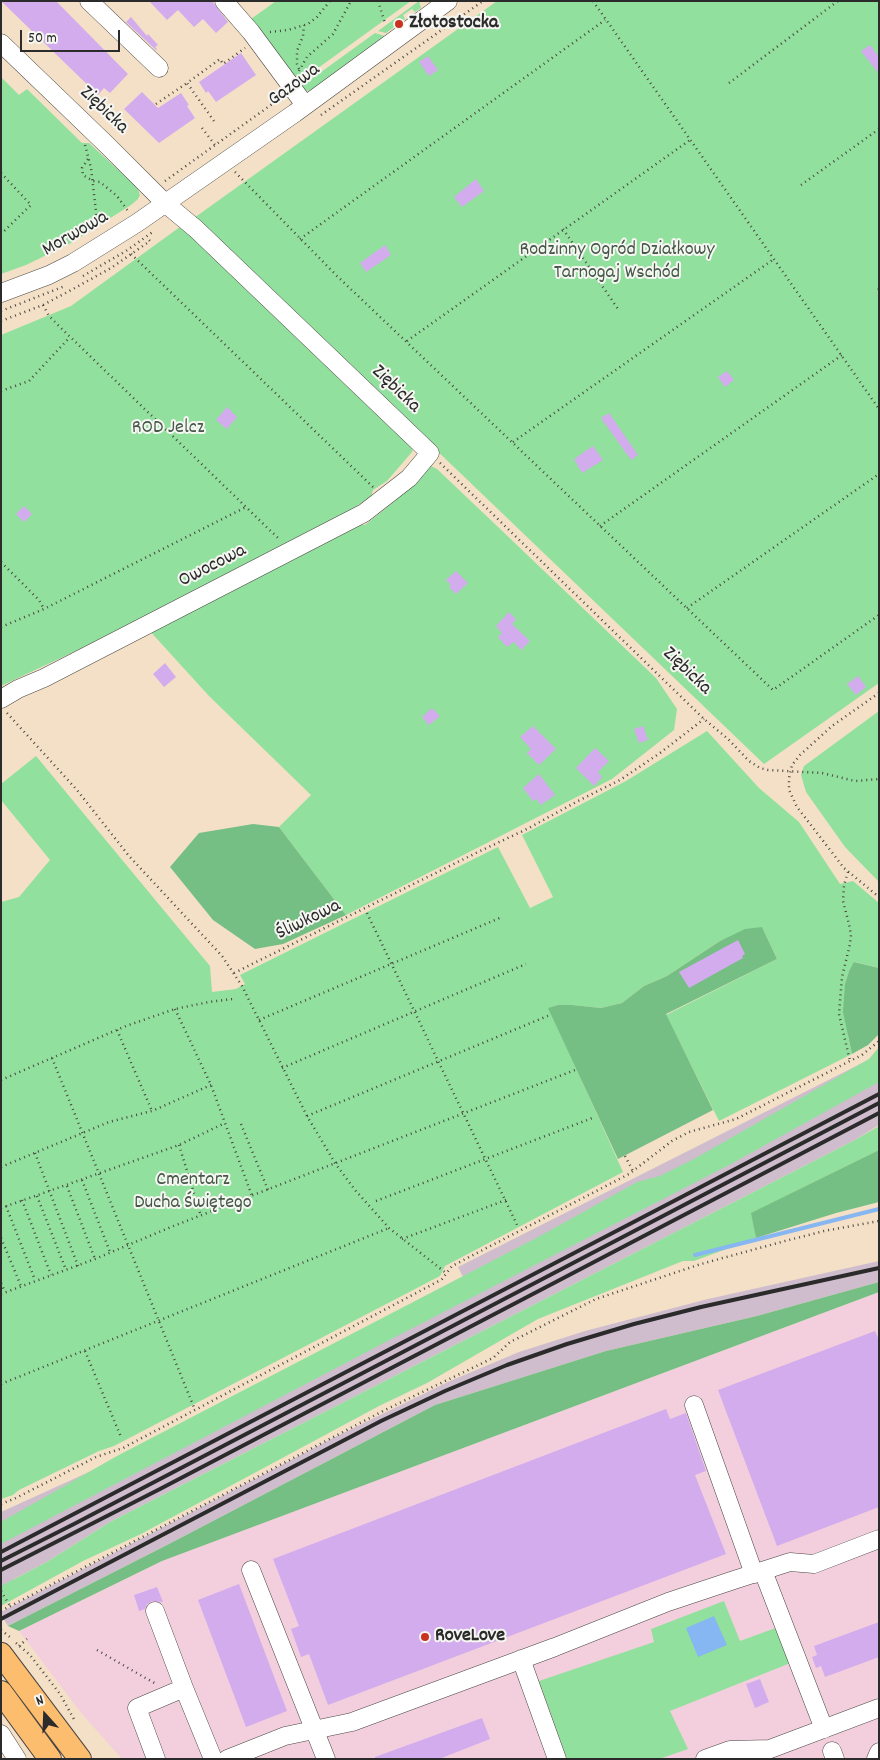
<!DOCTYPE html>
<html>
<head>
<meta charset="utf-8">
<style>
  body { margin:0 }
  #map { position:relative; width:880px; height:1760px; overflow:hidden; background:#f4e0c7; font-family:Dekko,sans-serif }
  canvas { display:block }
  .frame { position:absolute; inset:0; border:2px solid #2b2b2b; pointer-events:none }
  .north { position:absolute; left:20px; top:1690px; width:50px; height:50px; -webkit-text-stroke:4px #f6f6f2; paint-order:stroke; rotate:340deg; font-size:14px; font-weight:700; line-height:20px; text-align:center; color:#2b2b2b }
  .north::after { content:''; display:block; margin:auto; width:18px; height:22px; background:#2b2b2b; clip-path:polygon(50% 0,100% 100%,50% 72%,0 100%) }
  .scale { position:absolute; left:20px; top:30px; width:100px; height:22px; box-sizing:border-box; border:2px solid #2b2b2b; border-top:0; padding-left:6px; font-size:15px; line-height:18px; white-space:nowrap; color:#2b2b2b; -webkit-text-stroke:4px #f6f6f2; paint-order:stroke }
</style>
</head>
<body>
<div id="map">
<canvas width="880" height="1760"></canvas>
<div class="frame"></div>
<div class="north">N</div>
<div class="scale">50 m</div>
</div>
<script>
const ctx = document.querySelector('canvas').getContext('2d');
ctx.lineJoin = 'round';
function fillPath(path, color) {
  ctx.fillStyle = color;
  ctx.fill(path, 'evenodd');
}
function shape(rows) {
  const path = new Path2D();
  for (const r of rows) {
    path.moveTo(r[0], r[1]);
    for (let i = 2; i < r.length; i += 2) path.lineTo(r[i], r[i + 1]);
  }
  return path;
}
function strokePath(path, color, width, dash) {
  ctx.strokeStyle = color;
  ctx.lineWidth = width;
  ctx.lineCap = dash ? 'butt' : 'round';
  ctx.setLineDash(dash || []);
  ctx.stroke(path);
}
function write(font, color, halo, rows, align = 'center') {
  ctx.font = font + ' Dekko,sans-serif';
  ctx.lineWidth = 4;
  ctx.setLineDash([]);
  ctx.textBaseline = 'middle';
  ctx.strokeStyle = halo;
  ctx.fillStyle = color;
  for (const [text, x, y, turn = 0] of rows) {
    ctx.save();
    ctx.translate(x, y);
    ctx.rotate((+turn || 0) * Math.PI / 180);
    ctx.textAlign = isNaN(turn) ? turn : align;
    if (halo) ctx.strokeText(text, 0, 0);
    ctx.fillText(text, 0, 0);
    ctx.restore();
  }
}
const built = shape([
  [879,1292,879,1759,122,1759,81,1713,19,1631,162,1561]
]);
const industrial = shape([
  [878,1055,879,1125,855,1140,110,1522,47,1562,14,1579,1,1606,1,1512,135,1451,464,1279,458,1267],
  [879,1261,879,1282,757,1316,606,1351,435,1405,169,1544,8,1626,1,1615,1,1612,333,1438,450,1381,519,1352,585,1331,708,1299]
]);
const green = shape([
  [276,1,411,1,300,81,297,80,251,19],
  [419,1,421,8,415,12,412,9,403,15,405,19,386,33,378,31],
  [497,1,879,1,879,683,764,764,194,218],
  [375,33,388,37,314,90,305,91,299,88],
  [1,77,19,95,27,89,82,143,89,143,137,187,140,195,138,199,131,205,71,243,26,265,1,274],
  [184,224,414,443,412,452,387,481,373,490,371,497,344,514,127,627,1,686,1,335,71,306],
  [431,466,437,469,497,526,656,678,677,709,674,730,612,779,346,915,279,827,311,795,209,696,148,629,356,524,365,525,396,500],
  [879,711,879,882,845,847,806,792,801,775,804,766],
  [707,731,759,788,799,822,840,884,853,881,879,903,879,968,855,962,849,971,845,984,848,1036,852,1054,719,1121,666,1015,777,959,762,927,720,941,667,976,644,986,622,1003,601,1008,572,1005,558,1005,549,1008,623,1172,445,1266,440,1276,114,1446,99,1451,19,1490,13,1495,1,1499,1,902,19,897,50,860,1,800,1,784,36,756,210,966,212,992,236,989,245,984,240,975,498,847,530,908,553,897,522,835,626,781],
  [879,1047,879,1082,729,1165,399,1335,1,1544,1,1522,117,1456,542,1235,637,1182,660,1176,694,1159,869,1059],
  [879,1126,879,1150,752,1213,756,1238,694,1261,683,1261,538,1319,427,1383,379,1406,141,1534,83,1561,1,1606,1,1586,47,1562,110,1522,855,1140],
  [724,1601,740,1641,781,1626,793,1662,670,1711,688,1749,659,1759,567,1759,539,1681,654,1642,651,1629]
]);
const forest = shape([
  [253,824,279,827,346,915,283,944,255,949,213,920,170,867,199,833],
  [762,927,777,959,666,1014,713,1110,618,1159,548,1008,558,1005,572,1005,601,1008,622,1003,644,986,667,976,720,941,745,929],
  [854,962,879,968,879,1034,868,1045,852,1054,843,1012,845,984,849,971],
  [879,1150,879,1202,836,1213,756,1238,751,1213],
  [879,1282,879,1292,162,1561,19,1631,8,1626,169,1544,435,1405,606,1351,757,1316]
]);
const water = shape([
  [714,1616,727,1645,698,1657,686,1628]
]);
const stream = shape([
  [695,1255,879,1209]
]);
const building = shape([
  [1,1,56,1,128,74,110,93,104,88,98,95],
  [149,1,212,1,228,22,216,33,203,19,194,27,178,10,167,20],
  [131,17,147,36,148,34,158,45,155,47,157,49,156,50,126,22],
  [870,45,879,57,879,74,861,51],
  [241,53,256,75,216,102,208,91,206,93,199,82],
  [428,56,438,70,429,76,419,62],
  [142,92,158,108,181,93,189,105,187,106,195,118,159,143,124,109],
  [476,179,484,191,462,207,454,197],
  [385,245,391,255,366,272,360,263],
  [727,371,734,380,725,387,718,377],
  [227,407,237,417,227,429,216,420],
  [609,413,638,455,631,460,601,418],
  [593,446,603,460,582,473,574,459],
  [24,506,32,514,24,522,16,514],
  [456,571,468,583,456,594,449,587,451,585,446,580],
  [509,612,516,619,512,624,530,641,521,650,514,642,507,647,498,637,502,633,496,626],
  [165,663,176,677,164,687,153,674],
  [858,676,866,687,856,695,847,684],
  [432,708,440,716,429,725,422,717],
  [533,726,556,749,539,765,527,753,531,749,520,737],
  [643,726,648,740,639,743,634,729],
  [595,748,609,761,598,772,602,777,594,786,576,768],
  [539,774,555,795,541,805,536,799,533,801,523,788],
  [738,940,745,954,742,956,743,958,689,988,679,972],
  [875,1331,879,1340,879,1507,777,1546,718,1390],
  [666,1409,670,1419,686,1413,706,1471,695,1475,726,1554,328,1705,309,1654,301,1657,291,1629,299,1626,273,1559],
  [239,1584,287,1711,246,1727,198,1600],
  [157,1587,163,1602,152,1601,147,1604,145,1609,139,1611,134,1595],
  [879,1622,879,1657,825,1677,821,1666,816,1668,812,1657,817,1655,814,1646],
  [760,1679,769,1702,755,1708,746,1684],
  [482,1718,490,1739,439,1759,375,1759,375,1757]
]);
const path = shape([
  [378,1,385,23],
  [593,1,879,409],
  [270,32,288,30,308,24,317,17,330,1],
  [299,69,297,64,297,51,303,36,304,25],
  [299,71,307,57,333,34,351,1],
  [729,83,838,1],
  [156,104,187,83],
  [321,115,483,1],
  [214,121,187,83,220,59,223,64,245,48],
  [202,128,215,145],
  [85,145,91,168,98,229],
  [88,159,82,168,83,175,93,181,100,182,117,196,128,211],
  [235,172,337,276,773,690,879,615],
  [1,173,31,205,1,234],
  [165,181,282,97],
  [801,185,879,129],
  [563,229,618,309],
  [300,239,605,20],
  [131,254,373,487],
  [83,276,126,251,154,231],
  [878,290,879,289],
  [43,305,49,316,60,327,279,539],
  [1,311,65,286],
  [1,321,43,305,73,289,111,268,150,241,148,239],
  [407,341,690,140],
  [1,391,29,381,70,337],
  [513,442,774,259],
  [440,463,704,719,728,739,749,761,760,768,768,770,822,773,855,781,879,779],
  [600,526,842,355],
  [1,562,39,600,44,609],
  [687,608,879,474],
  [1,627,44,609,246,507],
  [879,693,832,726,800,755,792,765,789,778,789,790,797,807,844,868,879,897],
  [7,713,77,790,129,856,222,956,242,986,307,1116,335,1163,355,1190,389,1228,446,1273],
  [848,872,844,885,843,901,849,924,851,935,850,944,842,977,839,1014,850,1061],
  [367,913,518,1227],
  [234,973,476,853,527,829,578,801,620,780,660,753,704,719],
  [175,1009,211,1085,252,1196],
  [259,1020,502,917],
  [117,1030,152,1111],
  [52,1058,195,1410],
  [282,1068,526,964],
  [1,1080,126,1026,175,1009,209,1002,233,999],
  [307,1116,550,1015],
  [241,1124,268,1190],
  [179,1145,201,1216],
  [35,1153,78,1266],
  [625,1156,633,1171],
  [1,1167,109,1122,152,1111,211,1085],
  [82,1180,110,1252],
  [67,1186,95,1259],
  [37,1196,66,1270],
  [22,1200,51,1275],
  [376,1201,595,1117],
  [6,1206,35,1280],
  [1,1208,179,1145,225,1123],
  [1,1238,21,1286],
  [402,1239,506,1200],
  [1,1283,5,1292],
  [1,1294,95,1259,171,1227,575,1070],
  [85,1351,121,1437],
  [1,1384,389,1228],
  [1,1504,16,1498,96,1457,123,1448,437,1282,442,1279,452,1266,629,1174,672,1141,689,1132,736,1119,850,1061,862,1055,879,1041],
  [1,1591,10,1606],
  [1,1611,385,1410,493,1358,510,1342,596,1299,701,1264,785,1241,824,1231,879,1221],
  [1,1630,10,1637],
  [16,1643,30,1655,60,1694,75,1721],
  [19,1646,27,1639],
  [97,1650,156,1684]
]);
const minor = shape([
  [89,1,159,68],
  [224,1,251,32,305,105],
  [1,43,107,145,166,204,196,229,430,453,409,478,364,513,44,678,18,689,1,699],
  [1,293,49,275,73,263,137,223,295,113,448,1],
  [694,1405,754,1574],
  [251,1570,326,1759],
  [763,1571,824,1729],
  [155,1611,184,1688],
  [521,1659,557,1759],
  [1,1734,17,1759],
  [832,1751,835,1759],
  [156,1759,137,1708,184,1688,213,1759],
  [227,1759,285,1736,352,1722,555,1647,668,1602,734,1580,790,1562,814,1564,879,1539],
  [705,1759,730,1750,770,1749,879,1708],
  [876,1759,879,1752]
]);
const major = shape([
  [1,1654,80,1759],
  [1,1692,50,1759]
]);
const rail = shape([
  [1,1552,879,1094],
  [1,1561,74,1524,879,1103],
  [1,1570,160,1489,879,1113],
  [1,1619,381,1421,445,1391,507,1365,567,1344,634,1324,701,1307,879,1268]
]);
const markers = [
  [399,24,5,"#c8321e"],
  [425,1637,5,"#c8321e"]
];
const poiNames = [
  ["Złotostocka",409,24],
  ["RoveLove",435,1637]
];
const streetNames = [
  ["Gazowa",295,86,-36],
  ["Ziębicka",103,111,44],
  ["Morwowa",76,235,-30],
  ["Ziębicka",395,390,44],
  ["Owocowa",213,567,-27],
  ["Ziębicka",686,672,44],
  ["Śliwkowa",309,921,-26]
];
const parkNames = [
  ["Rodzinny Ogród Działkowy",617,251],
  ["Tarnogaj Wschód",617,274],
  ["ROD Jelcz",168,429],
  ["Cmentarz",193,1181],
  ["Ducha Świętego",193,1204]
];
fillPath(built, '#f3cfde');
fillPath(industrial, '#cfbdce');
fillPath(green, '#92e09d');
fillPath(forest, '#75be84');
fillPath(water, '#86b7f2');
strokePath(stream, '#86b7f2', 4);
fillPath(building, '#d3aced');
strokePath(minor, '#494642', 19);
strokePath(major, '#494642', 24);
strokePath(path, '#494642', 2.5, [1, 4]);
strokePath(minor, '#fff', 18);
strokePath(major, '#fdbd6f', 22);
strokePath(rail, '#2b2b2b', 4);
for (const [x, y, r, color] of markers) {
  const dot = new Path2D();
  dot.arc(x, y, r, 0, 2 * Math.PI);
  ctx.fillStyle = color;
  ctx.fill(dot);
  strokePath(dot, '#f6f6f2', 2);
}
write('bold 20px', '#2b2b2b', '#f6f6f2', poiNames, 'left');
write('20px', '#2b2b2b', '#f6f6f2', streetNames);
write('20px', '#455848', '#f6f6f2', parkNames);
</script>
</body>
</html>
